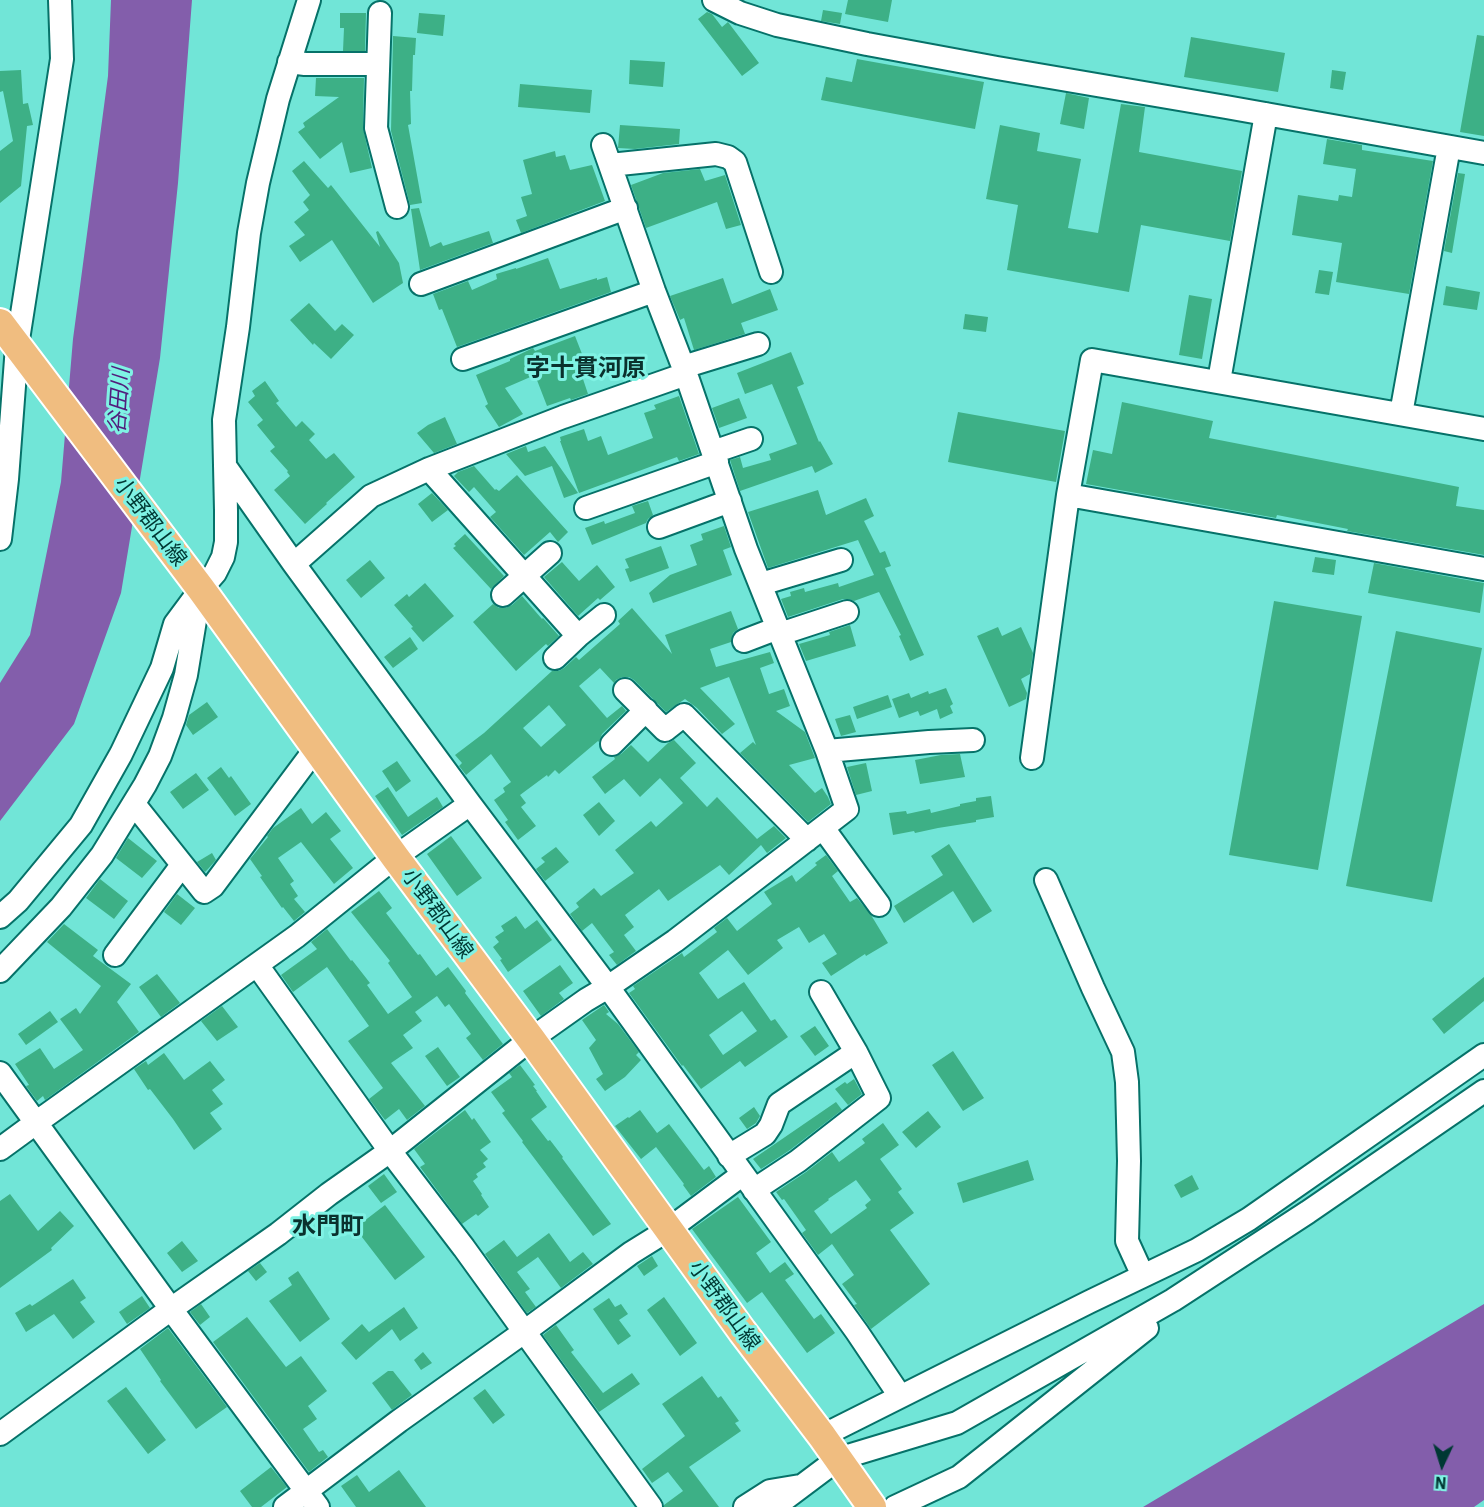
<!DOCTYPE html>
<html>
<head>
<meta charset="utf-8">
<style>
  body { margin:0 }
  #map { position:relative; width:1484px; height:1507px; overflow:hidden; background:#71e5d7; font-family:"IBM Plex Sans",sans-serif }
  canvas { display:block }
  .north { position:absolute; left:1412px; top:1435px; width:60px; height:60px; -webkit-text-stroke:4px #7ff2e4; paint-order:stroke; rotate:184deg; font-size:16px; font-weight:700; line-height:24px; text-align:center; color:#003833 }
  .north::after { content:''; display:block; margin:auto; width:21px; height:27px; background:#003833; clip-path:polygon(50% 0,100% 100%,50% 72%,0 100%) }
</style>
</head>
<body>
<div id="map">
<canvas width="1484" height="1507"></canvas>
<div class="north">N</div>
</div>
<script>
const ctx = document.querySelector('canvas').getContext('2d');
ctx.lineJoin = 'round';
function fillPath(path, color) {
  ctx.fillStyle = color;
  ctx.fill(path, 'evenodd');
}
function shape(rows) {
  const path = new Path2D();
  for (const r of rows) {
    path.moveTo(r[0], r[1]);
    for (let i = 2; i < r.length; i += 2) path.lineTo(r[i], r[i + 1]);
  }
  return path;
}
function strokePath(path, color, width, dash) {
  ctx.strokeStyle = color;
  ctx.lineWidth = width;
  ctx.lineCap = dash ? 'butt' : 'round';
  ctx.setLineDash(dash || []);
  ctx.stroke(path);
}
function write(font, color, halo, rows, align = 'center') {
  ctx.font = font + ' "IBM Plex Sans","Noto Sans JP",sans-serif';
  ctx.lineWidth = 6;
  ctx.setLineDash([]);
  ctx.textBaseline = 'middle';
  ctx.strokeStyle = halo;
  ctx.fillStyle = color;
  for (const [text, x, y, turn = 0] of rows) {
    ctx.save();
    ctx.translate(x, y);
    ctx.rotate((+turn || 0) * Math.PI / 180);
    ctx.textAlign = isNaN(turn) ? turn : align;
    if (halo) ctx.strokeText(text, 0, 0);
    ctx.fillText(text, 0, 0);
    ctx.restore();
  }
}
const water = shape([
  [111,0,192,0,178,183,160,358,121,593,74,724,0,821,0,683,30,635,61,482,73,339,108,76],
  [1484,1304,1484,1500,1474,1507,1143,1507]
]);
const building = shape([
  [848,0,892,0,888,22,845,14],
  [823,10,842,13,840,24,821,21],
  [707,12,712,14,722,27,728,22,759,63,742,76,698,19],
  [340,13,366,13,365,51,343,51,344,28,340,28],
  [419,13,445,15,443,36,417,33],
  [1477,35,1484,36,1484,136,1460,132],
  [393,36,416,38,415,55,413,55,412,91,410,91,411,124,408,125,422,203,410,205,391,131],
  [1191,37,1285,53,1278,92,1184,77],
  [857,59,984,82,975,129,821,100,826,77,852,82],
  [630,60,665,62,663,87,629,84],
  [21,70,23,104,28,103,33,125,27,126,21,186,0,203,0,151,13,141,3,91,0,92,0,71],
  [1332,70,1346,72,1343,90,1330,88],
  [316,78,364,78,363,128,372,168,350,173,342,142,320,159,298,132,305,127,303,123,339,97,315,96],
  [520,84,592,90,590,113,518,107],
  [1066,93,1089,98,1084,129,1060,124],
  [1121,104,1145,107,1139,152,1242,171,1230,241,1141,225,1129,292,1007,270,1018,205,986,199,1000,125,1040,133,1037,151,1081,159,1068,228,1098,233],
  [620,125,680,129,679,144,635,149,618,148],
  [1327,139,1362,145,1362,150,1433,161,1409,294,1336,282,1342,243,1292,235,1298,195,1338,201,1339,195,1352,197,1356,169,1323,164],
  [555,151,556,157,565,155,570,170,592,165,605,201,521,233,516,220,527,216,521,197,532,194,523,160],
  [304,161,328,188,331,185,380,247,376,232,378,231,399,263,403,283,373,303,332,240,300,262,289,246,305,235,294,222,309,210,303,202,310,195,292,171],
  [700,169,705,181,725,175,741,225,726,229,717,202,646,228,631,185,663,173],
  [1458,173,1465,174,1452,253,1444,251],
  [419,208,430,247,441,242,443,246,489,231,493,243,420,270,411,209],
  [548,258,560,289,597,278,597,280,607,277,611,292,457,347,442,309,439,310,433,294,468,281,472,290,497,279,496,274,516,268,516,269],
  [1319,270,1333,272,1329,295,1315,293],
  [723,278,732,304,770,289,778,310,741,323,745,334,694,350,684,318,680,320,670,296],
  [1446,286,1480,292,1477,310,1443,305],
  [1189,295,1212,299,1202,359,1179,355],
  [309,303,335,331,342,324,354,335,331,359,314,343,313,345,290,320],
  [965,314,988,317,986,332,963,329],
  [575,336,584,359,577,361,588,394,571,400,570,398,547,406,535,375,505,388,523,414,499,427,485,406,488,404,476,375,510,361,510,359,533,348,535,351],
  [791,352,804,384,797,387,819,442,820,441,833,464,815,473,812,466,740,491,730,460,740,457,743,468,771,460,769,454,797,444,772,384,745,394,737,373],
  [265,381,279,401,276,403,296,427,302,421,315,434,309,440,326,459,334,453,355,477,326,503,327,504,305,524,274,490,290,476,287,472,288,471,270,451,275,447,257,425,263,420,248,402,255,396,252,391],
  [679,396,699,454,679,461,677,457,579,493,560,441,561,441,560,437,584,429,588,441,601,436,608,455,653,438,644,413,656,409,654,405],
  [739,398,747,418,719,428,712,408],
  [1122,402,1213,421,1209,438,1459,487,1456,506,1484,510,1484,555,1347,531,1348,529,1277,515,1276,518,1086,484,1093,450,1112,454],
  [958,412,1065,431,1056,482,948,462],
  [445,417,457,444,434,453,417,433,428,425],
  [526,446,528,452,545,446,578,493,564,498,552,466,525,476,506,454],
  [474,466,495,490,496,489,499,491,517,475,568,532,558,542,550,532,524,555,490,517,496,512,474,487,469,492,454,476,458,472],
  [818,490,826,515,866,498,874,516,864,521,880,553,885,551,891,566,885,568,924,655,910,661,899,636,901,635,879,592,854,601,849,599,843,599,788,617,781,599,791,596,790,592,804,588,805,592,838,583,839,587,874,575,858,540,768,568,748,512],
  [432,493,448,510,432,522,418,504],
  [648,501,653,515,648,519,646,523,592,545,585,528,604,521,605,524,635,513,632,506],
  [724,526,731,547,723,550,732,575,653,603,649,593,670,575,697,565,690,545,703,540,701,534],
  [465,534,504,576,491,589,453,548,456,546,454,544],
  [661,546,669,568,630,582,625,569,629,568,625,559],
  [1315,557,1336,560,1334,575,1312,572],
  [370,560,385,578,361,598,346,580],
  [562,562,579,581,597,565,615,587,600,600,598,598,578,616,544,577],
  [1374,563,1484,583,1480,613,1368,593],
  [425,583,454,616,423,642,411,628,413,627,394,605,407,594,409,597],
  [522,596,542,619,543,618,559,636,548,646,546,644,516,671,473,622,493,604,499,608,506,608,512,605],
  [1274,601,1362,616,1318,870,1229,855],
  [632,608,672,654,665,635,731,611,738,629,733,633,731,642,710,649,716,667,770,652,774,663,760,668,769,694,784,689,790,706,776,711,805,732,815,758,789,765,815,793,822,788,828,797,831,804,808,822,740,753,753,742,756,745,729,677,700,688,735,724,722,734,697,708,685,699,666,712,634,680,629,677,622,677,616,680,614,683,600,668,579,686,607,718,622,706,626,711,602,734,599,742,598,741,559,774,555,770,548,777,547,775,520,795,526,803,521,807,536,826,518,840,505,822,508,820,494,800,505,792,503,788,511,782,491,754,466,775,459,766,462,763,455,755,484,733,552,671,559,671,564,668,576,657,579,660,620,624,618,621],
  [549,705,566,725,541,747,523,728],
  [850,625,856,646,806,661,799,644,830,635,829,632],
  [998,627,1002,636,1021,627,1033,653,1030,674,1021,679,1027,693,1026,699,1009,707,977,636],
  [1396,631,1482,648,1432,902,1346,886],
  [410,637,418,649,393,668,384,657],
  [946,688,953,704,950,706,953,713,940,719,937,709,920,716,918,711,899,718,892,699,909,693,911,698,928,691,929,694],
  [888,695,892,707,857,719,853,707],
  [207,702,218,717,193,735,186,725,189,715],
  [850,715,856,732,841,736,835,719],
  [674,740,696,763,680,778,707,807,717,797,757,839,774,826,786,838,767,853,761,845,729,875,720,865,668,901,659,889,625,915,634,927,624,935,636,951,617,965,609,955,614,952,592,923,582,931,570,914,579,907,576,903,594,888,601,896,634,873,615,850,651,821,656,827,683,803,660,778,640,797,624,779,605,794,592,777,615,759,614,757,621,754,631,745,648,762,668,743],
  [960,754,965,777,920,784,915,760,941,755],
  [397,761,411,781,396,792,382,771],
  [866,763,872,791,856,795,847,767],
  [221,767,229,778,231,776,251,804,235,816,207,778],
  [196,773,209,790,183,809,170,792],
  [388,787,408,817,437,797,443,807,402,835,375,796],
  [991,796,994,817,976,820,976,822,938,828,915,833,914,831,893,835,889,813,906,811,907,814,930,809,931,813,960,806,960,804,976,801,976,798],
  [599,802,615,821,599,836,583,815],
  [301,808,312,824,326,812,341,831,330,839,353,868,334,884,301,842,278,858,294,881,290,884,298,896,294,899,305,912,294,921,283,907,282,908,260,877,262,876,250,859,268,837,267,836,273,828],
  [451,836,482,878,457,896,427,854],
  [128,838,157,861,142,878,116,858],
  [949,844,992,911,973,923,953,891,904,923,894,906,943,875,931,856],
  [556,847,569,862,545,881,536,869,545,862,541,858],
  [212,853,216,860,208,869,205,872,197,862],
  [826,855,838,871,832,876,850,902,857,898,871,915,888,943,866,956,865,954,831,976,822,963,837,954,824,934,809,943,799,927,777,940,783,948,748,975,728,950,699,973,718,999,744,982,771,1021,775,1019,788,1037,745,1067,740,1061,701,1089,683,1065,682,1066,629,993,635,989,633,986,682,953,684,957,717,932,714,928,727,918,737,931,772,904,764,892,792,875,796,882,817,865,815,863],
  [742,1011,757,1031,723,1055,709,1035],
  [100,879,128,901,114,919,86,898],
  [379,891,392,908,386,913,418,955,420,954,436,976,448,967,466,991,465,993,503,1044,483,1060,466,1038,471,1034,449,1004,445,1007,437,996,415,1012,422,1021,403,1035,413,1048,391,1063,425,1106,407,1120,399,1109,385,1120,369,1099,383,1088,348,1041,369,1026,327,967,293,992,281,975,317,949,311,942,327,929,351,961,352,960,370,983,367,985,388,1014,412,997,388,963,390,961,351,912],
  [177,894,195,908,181,925,164,912],
  [516,916,525,929,537,920,552,940,508,972,500,960,502,959,493,947,499,942,495,937,504,931,501,926],
  [64,924,98,950,93,956,131,984,117,1002,139,1032,45,1100,43,1096,37,1101,26,1086,29,1085,15,1064,40,1048,54,1069,83,1050,60,1019,76,1008,80,1014,101,986,47,942],
  [560,965,573,983,559,993,564,999,541,1016,523,991],
  [157,974,180,1003,161,1017,139,987],
  [1484,977,1484,1001,1444,1034,1432,1019],
  [604,1005,609,1012,606,1014,618,1024,639,1052,636,1055,641,1060,625,1077,605,1091,596,1079,603,1074,589,1048,596,1040,582,1020],
  [222,1006,238,1027,217,1041,201,1021],
  [50,1011,58,1022,26,1045,18,1034],
  [815,1026,829,1046,815,1056,800,1036],
  [438,1047,460,1077,447,1086,425,1056],
  [953,1051,984,1098,963,1111,932,1065],
  [164,1053,184,1080,210,1061,225,1080,212,1090,223,1104,210,1113,222,1129,194,1150,173,1119,150,1089,148,1090,134,1069,146,1061,148,1065],
  [520,1065,535,1085,533,1086,537,1091,536,1091,547,1107,531,1119,548,1141,550,1140,563,1157,562,1158,611,1224,593,1236,522,1142,523,1141,502,1113,505,1111,491,1092,512,1077,509,1073],
  [854,1079,862,1094,848,1105,835,1089,845,1082,847,1084],
  [836,1102,842,1110,790,1150,761,1169,753,1159],
  [754,1107,760,1116,756,1123,747,1129,739,1118],
  [465,1110,472,1120,474,1118,491,1142,480,1150,488,1159,483,1163,486,1167,476,1174,478,1177,473,1181,482,1194,481,1195,489,1207,478,1216,476,1214,462,1224,420,1167,425,1164,414,1149],
  [640,1110,657,1133,669,1124,704,1170,709,1166,716,1177,691,1196,683,1185,684,1184,656,1147,641,1159,615,1126,628,1117,629,1118],
  [928,1111,941,1127,916,1148,902,1132],
  [883,1123,899,1145,880,1159,902,1189,898,1192,914,1213,890,1230,930,1284,871,1329,854,1305,857,1304,842,1284,854,1275,832,1244,818,1255,802,1233,806,1230,784,1199,782,1200,776,1192,806,1172,832,1152,839,1162,865,1143,862,1139],
  [856,1180,871,1200,865,1205,867,1208,831,1234,814,1211,829,1200,828,1199],
  [1028,1160,1034,1180,963,1203,957,1183],
  [384,1174,397,1192,381,1203,368,1186],
  [1192,1175,1199,1189,1181,1198,1174,1185],
  [10,1194,38,1231,60,1211,74,1226,51,1248,52,1250,0,1288,0,1201],
  [738,1197,771,1242,756,1253,770,1273,785,1262,794,1274,785,1280,814,1319,821,1314,835,1333,807,1353,762,1292,747,1303,692,1229],
  [385,1205,425,1257,395,1280,355,1228],
  [549,1233,570,1262,583,1252,593,1264,561,1288,538,1257,517,1272,530,1289,525,1292,536,1307,527,1313,485,1254,504,1240,517,1257],
  [182,1241,198,1261,182,1272,167,1253],
  [652,1256,658,1266,644,1276,637,1266],
  [260,1263,267,1272,256,1281,248,1271],
  [298,1271,330,1319,300,1342,269,1301,292,1285,288,1278],
  [73,1279,86,1298,80,1302,95,1322,73,1339,54,1314,26,1332,15,1313,30,1304,32,1306],
  [142,1296,150,1308,127,1324,119,1312],
  [664,1297,697,1343,680,1356,647,1310],
  [609,1298,615,1307,621,1304,628,1314,619,1320,631,1336,618,1345,593,1309],
  [201,1304,210,1317,200,1325,190,1312],
  [404,1307,418,1328,400,1341,392,1329,356,1360,341,1343,362,1324,369,1332],
  [247,1317,286,1367,301,1356,327,1391,308,1406,317,1419,303,1429,319,1452,323,1450,328,1457,309,1472,213,1342],
  [556,1325,574,1350,571,1352,603,1393,632,1373,640,1384,599,1412,543,1335],
  [168,1328,227,1407,196,1429,160,1381,161,1380,140,1349],
  [423,1352,432,1363,421,1370,414,1360],
  [388,1371,393,1371,412,1395,392,1410,372,1383],
  [702,1376,718,1398,721,1396,739,1421,735,1423,741,1431,689,1467,719,1507,664,1507,664,1505,683,1491,668,1472,652,1483,642,1469,685,1436,662,1404],
  [126,1387,166,1440,148,1454,107,1401],
  [485,1389,505,1415,493,1424,473,1398],
  [271,1467,287,1487,261,1507,252,1507,240,1491],
  [399,1470,426,1507,356,1507,341,1486,357,1475,369,1492]
]);
const minor = shape([
  [714,0,740,13,777,25,867,44,997,68,1226,107,1484,153],
  [380,13,376,128,397,207],
  [289,62,305,64,378,64],
  [610,165,716,154,728,157,735,162,771,272],
  [421,284,626,208],
  [463,359,654,291],
  [683,367,758,344],
  [1219,381,1266,114],
  [1401,414,1449,147],
  [713,452,751,439],
  [225,466,294,564,470,804,608,987,857,1332,900,1396],
  [429,469,578,636],
  [1068,495,1484,569],
  [586,508,717,462],
  [659,527,730,501],
  [0,539,7,479,17,346,62,59,60,0],
  [294,564,371,496,429,469,563,417,686,374],
  [761,584,841,560],
  [503,595,550,553],
  [780,634,847,612],
  [744,641,778,628],
  [555,658,578,636,604,615],
  [625,690,665,730,684,715,807,840],
  [612,744,646,710],
  [827,751,929,742,973,740],
  [1032,758,1068,495,1092,360,1484,429],
  [134,804,204,892,213,886,316,748],
  [823,828,879,905],
  [1046,880,1093,988,1123,1052,1127,1082,1129,1161,1127,1241,1143,1276],
  [0,917,18,901,81,825,121,754,162,668,175,624,201,589,215,573,223,557,226,542,226,511,224,420,238,327,249,233,258,183,278,99,309,0],
  [115,955,182,865],
  [257,965,390,1151,464,1248,651,1507],
  [0,971,61,907,102,855,145,785,160,756,174,718,186,675,199,596],
  [0,1073,171,1309,318,1507],
  [0,1149,37,1122,297,936,395,857,470,804],
  [729,1156,765,1134,771,1125,779,1104,856,1052],
  [754,1190,798,1161,879,1098,856,1052,821,992],
  [0,1434,171,1309,278,1234,329,1194,390,1151,531,1039,586,1000,608,987,675,941,847,809,827,751,746,549,686,374,654,291,603,145],
  [822,1436,1089,1302,1197,1250,1249,1219,1484,1055],
  [285,1507,399,1421,524,1332,631,1253,668,1230,743,1174],
  [745,1507,770,1491,800,1486],
  [774,1507,838,1459,957,1423,1173,1300,1308,1212,1484,1091],
  [895,1507,959,1477,1147,1328]
]);
const major = shape([
  [0,323,201,589,395,857,531,1039,742,1331,822,1436,872,1507]
]);
const streetNames = [
  ["小野郡山線",150,522,53],
  ["小野郡山線",437,914,54],
  ["小野郡山線",724,1306,54]
];
const waterNames = [
  ["谷田川",120,401,-86]
];
const quarterNames = [
  ["字十貫河原",586,369],
  ["水門町",328,1227]
];
fillPath(water, '#835eab');
fillPath(building, '#3db086');
strokePath(minor, '#067269', 26);
strokePath(major, '#fff', 32);
strokePath(minor, '#fff', 22);
strokePath(major, '#f0bd80', 28);
write('21px', '#003833', '#7ff2e4', streetNames);
write('italic 22px', '#521d7c', '#7ff2e4', waterNames);
write('bold 24px', '#0a312d', '#7ff2e4', quarterNames);
</script>
</body>
</html>
